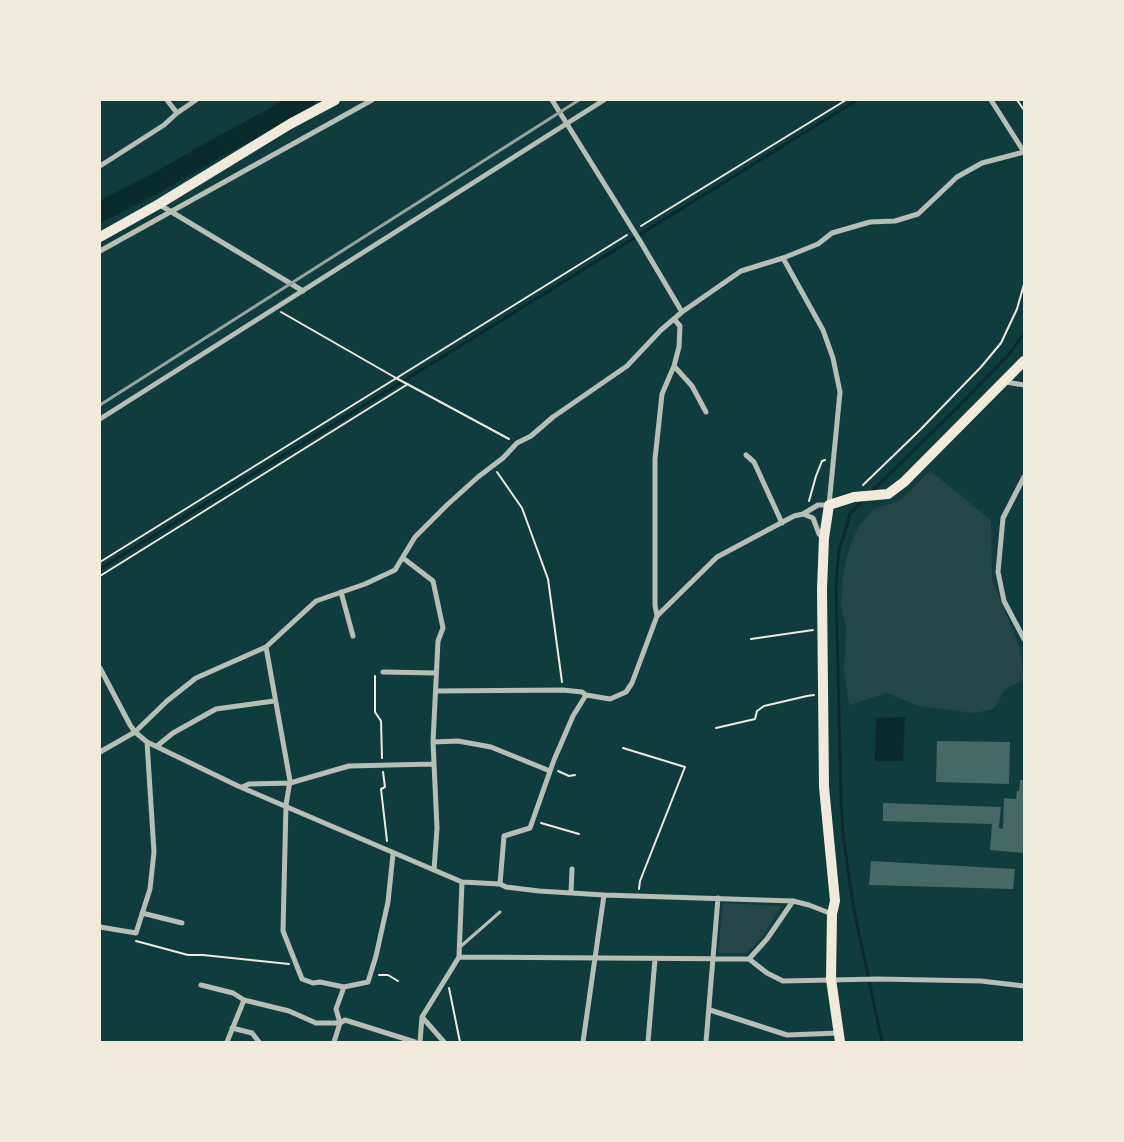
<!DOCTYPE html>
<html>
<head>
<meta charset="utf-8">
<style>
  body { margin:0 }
  #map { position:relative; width:1124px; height:1142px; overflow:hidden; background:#0f3d3e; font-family:Mulish,sans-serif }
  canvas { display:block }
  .frame { position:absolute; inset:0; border:101px solid #f1e9da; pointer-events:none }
</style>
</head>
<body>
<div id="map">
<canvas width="1124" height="1142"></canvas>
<div class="frame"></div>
</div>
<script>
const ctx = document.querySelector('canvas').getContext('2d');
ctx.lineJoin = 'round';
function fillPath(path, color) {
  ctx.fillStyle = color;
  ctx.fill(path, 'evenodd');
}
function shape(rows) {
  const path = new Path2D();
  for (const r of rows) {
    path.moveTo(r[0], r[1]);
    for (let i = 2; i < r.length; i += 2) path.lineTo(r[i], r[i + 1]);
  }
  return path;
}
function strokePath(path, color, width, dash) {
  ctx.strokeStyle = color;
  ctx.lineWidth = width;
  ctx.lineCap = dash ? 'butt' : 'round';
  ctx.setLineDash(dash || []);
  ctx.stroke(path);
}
const green = shape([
  [930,471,991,520,992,580,1020,648,1024,679,1004,690,994,709,974,713,919,706,887,693,849,705,844,670,846,628,841,603,844,569,851,543,860,524,874,509,899,501],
  [723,903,781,906,764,935,746,953,718,953]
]);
const water = shape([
  [905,717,903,761,875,761,876,718]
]);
const stream = shape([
  [870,493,960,405,1010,353,1024,333],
  [864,499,850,514,846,529,839,549,836,587,841,799,843,835,853,905,882,1042],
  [100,569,857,100]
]);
const river = shape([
  [100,212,158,182,210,152,305,100]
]);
const building = shape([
  [937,741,1010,742,1009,784,936,782],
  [1020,780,1024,780,1024,853,990,850,992,824,883,821,883,803,1001,807,999,828,1003,829,1004,798,1016,799,1017,791,1019,791],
  [871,861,1015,869,1013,889,869,885]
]);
const path = shape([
  [1017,100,1024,110],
  [641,226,846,100],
  [281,312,396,378,509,439],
  [497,472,522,508,548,579,562,682],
  [863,485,920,430,981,367,1001,343,1017,309,1024,284],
  [809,501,816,476,822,461,825,460],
  [100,562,627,235],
  [100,576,408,384],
  [751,639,813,630],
  [375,676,375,712,381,721,382,758],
  [716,728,755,719,757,711,764,706,807,696,814,695],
  [623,748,685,767,640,881,639,889],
  [558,771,569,776,575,775],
  [383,772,385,787,381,789,387,841],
  [541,823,579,834],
  [136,941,188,955,203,955,289,964],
  [379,975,388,975,398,981],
  [449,988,460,1042]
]);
const service = shape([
  [460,947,500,912]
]);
const minor = shape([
  [167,100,177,113,196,100],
  [552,100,640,241,682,312],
  [100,166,164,125,177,113],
  [160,205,303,291],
  [100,251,372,100],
  [674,366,692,386,706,412],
  [1005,382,1024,385],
  [100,419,604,100],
  [746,455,754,462,782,523],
  [1024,477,1003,518,998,572,1004,601,1024,639],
  [803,514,813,518,819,534,824,538],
  [403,558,433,581,443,628,438,641,433,742,437,828,434,870],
  [341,592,353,636],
  [657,616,655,605,655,459,662,394,674,366,679,347,680,326,674,319],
  [266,647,290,781,286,805,283,931,302,979,313,983,320,982,344,987,368,982,376,956,388,902,393,854],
  [100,668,130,725,135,732,147,742,238,786,462,882,500,884,506,887,539,891,604,895,793,901,809,905,832,914],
  [383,672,436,673],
  [436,691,563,690,582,692,586,695],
  [433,742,458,741,491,747,550,771],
  [157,746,173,733,216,709,274,701],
  [100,752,135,732,167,701,196,678,266,647,316,601,365,584,395,570,415,537,447,505,478,477,503,458,517,443,531,436,553,417,627,366,661,330,682,312,741,271,783,258,818,244,832,233,870,222,895,221,918,214,957,177,982,163,1024,152,991,100],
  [242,787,249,784,290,783,349,766,433,764],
  [500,884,504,836,530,828,554,760,573,716,586,695,610,699,626,692,632,683,657,616,717,557,794,516,803,514,818,505,829,505,840,392,833,358,823,330,783,258],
  [571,893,572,869],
  [142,913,182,923],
  [100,927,136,933,150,889,154,852,147,742],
  [459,957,749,959,767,973,783,981,878,979,981,981,1024,986],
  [749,959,767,939,793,901],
  [201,985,233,993,244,1000],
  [710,1010,787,1035,839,1033],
  [422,1017,444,1042],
  [232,1028,252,1033,259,1042],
  [227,1042,244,1000,289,1011,316,1023,340,1023,345,1020,415,1042],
  [334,1042,340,1023,336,1009,344,987],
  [420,1042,422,1017,459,957,462,882],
  [583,1042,604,895],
  [648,1042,655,959],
  [706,1042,718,898]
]);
const secondary = shape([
  [100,237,159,204,290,124,335,100],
  [840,1042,831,979,832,914,835,901,824,787,822,589,824,538,829,505,854,497,888,494,904,482,1024,361]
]);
const rail = shape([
  [100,405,579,100]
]);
fillPath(green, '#244646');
fillPath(water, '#0a2a2b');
strokePath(stream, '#0a2a2b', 3);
strokePath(river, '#0a2a2b', 20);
fillPath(building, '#486865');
strokePath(path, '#f1e9da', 2);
strokePath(service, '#b8beb3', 3);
strokePath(minor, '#b8beb3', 5);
strokePath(secondary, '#f1e9da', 10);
strokePath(rail, '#97a49c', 3);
</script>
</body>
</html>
